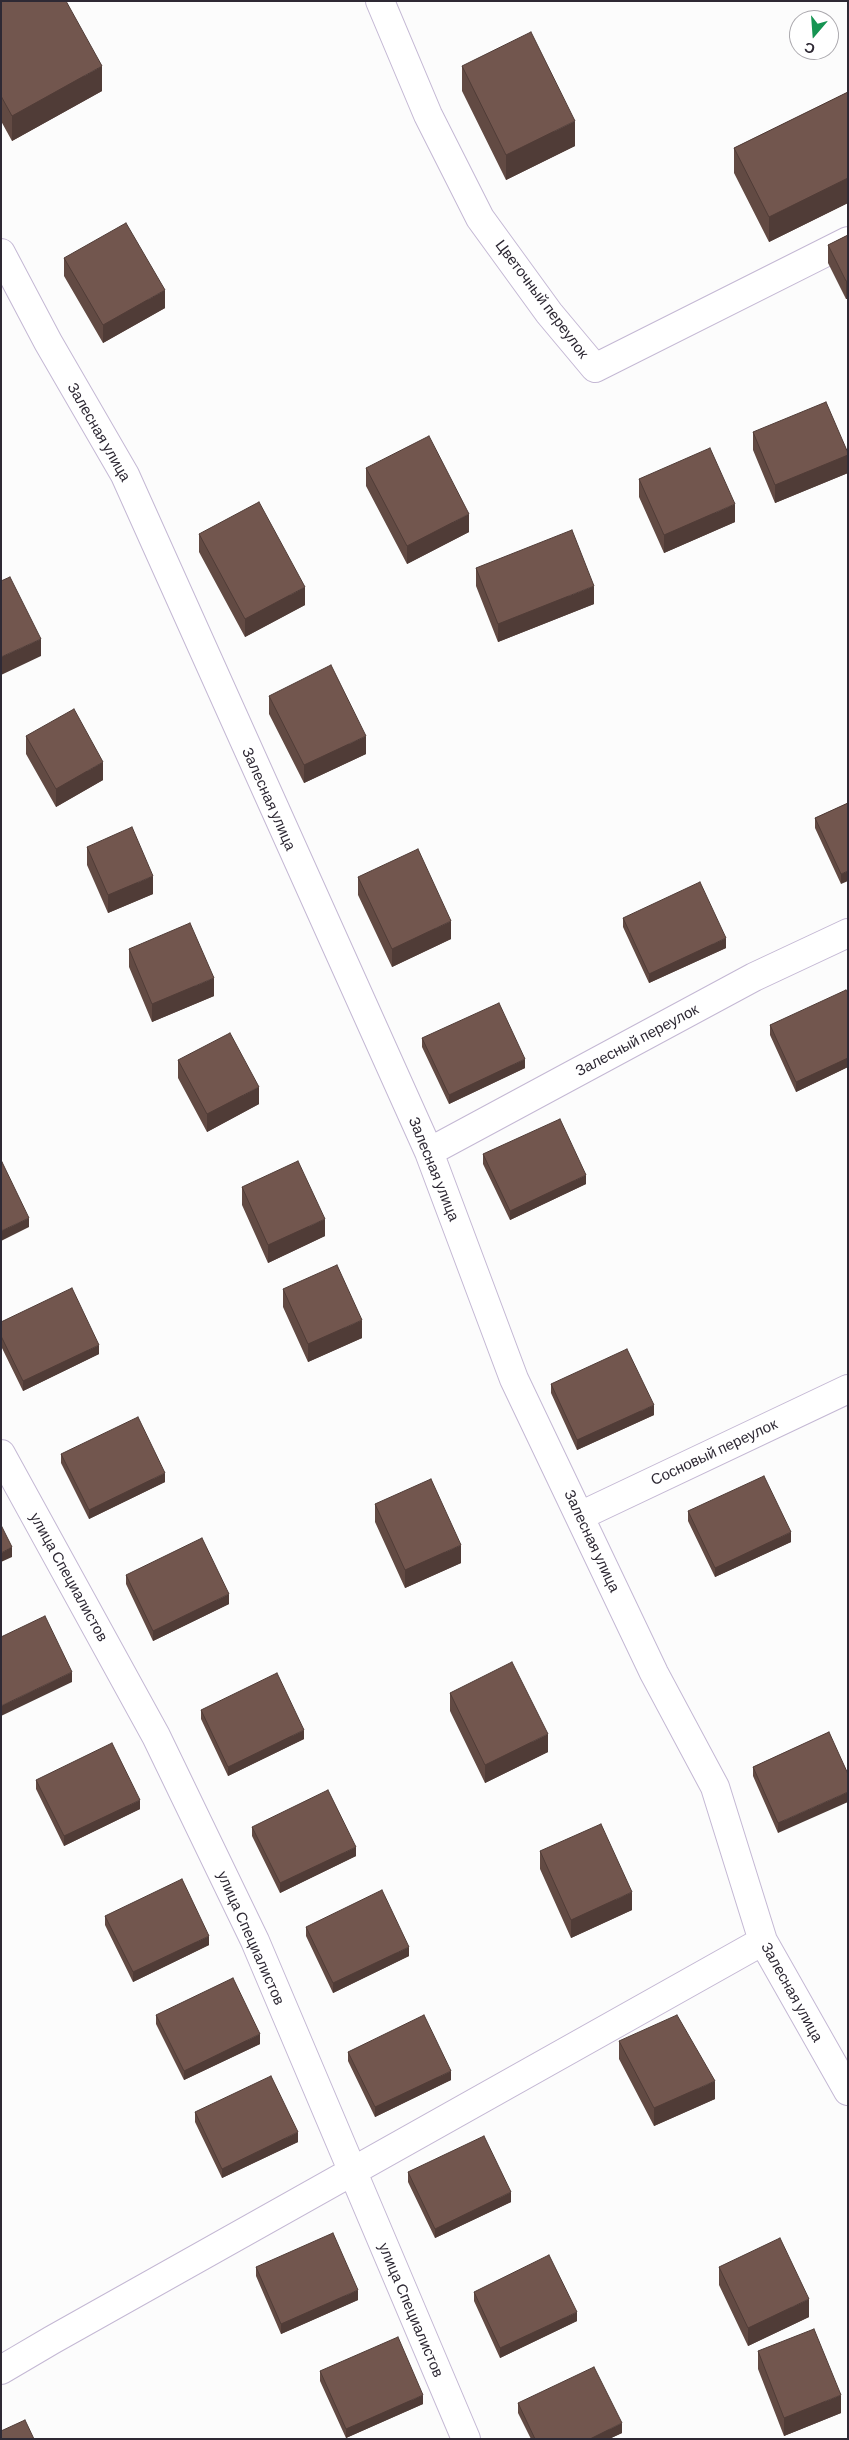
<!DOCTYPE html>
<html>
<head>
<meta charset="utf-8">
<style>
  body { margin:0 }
  #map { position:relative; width:849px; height:2440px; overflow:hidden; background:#fcfcfc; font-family:Barlow,sans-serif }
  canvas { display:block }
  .frame { position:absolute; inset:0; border:2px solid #2e2934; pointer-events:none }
  .north { position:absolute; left:789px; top:10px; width:50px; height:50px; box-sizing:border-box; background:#fff; border:1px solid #aba9ae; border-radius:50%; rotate:198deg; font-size:14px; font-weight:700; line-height:20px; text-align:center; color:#2e2934 }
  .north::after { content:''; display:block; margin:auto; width:18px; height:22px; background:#159452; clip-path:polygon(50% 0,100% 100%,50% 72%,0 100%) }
</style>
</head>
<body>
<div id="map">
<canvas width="849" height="2440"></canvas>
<div class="frame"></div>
<div class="north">С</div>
</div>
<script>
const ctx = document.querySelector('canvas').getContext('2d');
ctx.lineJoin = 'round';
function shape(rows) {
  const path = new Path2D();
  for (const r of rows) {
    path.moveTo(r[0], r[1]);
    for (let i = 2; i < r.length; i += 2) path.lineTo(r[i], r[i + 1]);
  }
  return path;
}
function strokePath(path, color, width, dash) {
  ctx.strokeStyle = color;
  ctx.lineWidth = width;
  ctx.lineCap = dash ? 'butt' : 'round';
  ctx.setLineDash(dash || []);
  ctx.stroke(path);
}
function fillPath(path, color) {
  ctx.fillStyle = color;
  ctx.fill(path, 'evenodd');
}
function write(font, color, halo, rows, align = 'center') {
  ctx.font = font + ' Barlow,sans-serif';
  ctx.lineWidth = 5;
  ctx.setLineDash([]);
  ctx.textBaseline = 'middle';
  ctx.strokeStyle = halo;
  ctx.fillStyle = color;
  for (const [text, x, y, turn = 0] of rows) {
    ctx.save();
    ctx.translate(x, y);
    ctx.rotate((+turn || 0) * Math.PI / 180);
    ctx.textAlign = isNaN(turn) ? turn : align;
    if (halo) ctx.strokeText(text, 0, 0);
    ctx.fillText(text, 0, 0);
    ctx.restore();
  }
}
const minor = shape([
  [380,1,428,115,480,218,549,313,595,368,848,241],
  [1,253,48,342,125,475,429,1152,514,1379,654,1673,715,1787,763,1941,848,2091],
  [429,1152,754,977,848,933],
  [1,1454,156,1736,255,1941,466,2439],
  [580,1516,848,1389],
  [1,2370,52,2340,763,1941]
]);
const wall = shape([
  [1,1,102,91,12,141,1,121],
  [462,66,575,146,506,180,462,91],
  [848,92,848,203,769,242,734,173,734,148],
  [848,235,846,299,828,263,828,245],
  [64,258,165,308,103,343,64,276],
  [753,432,848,453,848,473,775,503,753,450],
  [366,468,469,532,407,564,366,486],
  [639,479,735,522,664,553,639,497],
  [199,534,305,605,245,637,199,552],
  [476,568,594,604,498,642,476,586],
  [269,696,366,754,304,783,269,714],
  [26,736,103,780,56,807,26,754],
  [848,803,841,884,815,828,815,818],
  [87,847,153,894,108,913,87,865],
  [358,877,451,939,392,967,358,895],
  [623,918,726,948,649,983,623,927],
  [129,949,214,996,152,1022,129,967],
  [848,993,848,1067,796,1092,770,1035,770,1025],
  [422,1038,525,1068,449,1104,422,1047],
  [178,1060,259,1104,207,1132,178,1078],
  [483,1154,586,1184,510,1220,483,1164],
  [242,1187,325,1236,268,1263,242,1205],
  [283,1289,362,1338,308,1362,283,1307],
  [1,1322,99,1354,23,1391,1,1346],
  [551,1384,654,1415,577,1450,551,1393],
  [61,1454,165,1482,89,1519,61,1463],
  [375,1504,461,1563,405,1588,375,1522],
  [688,1511,791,1542,715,1577,688,1521],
  [126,1575,229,1604,153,1641,126,1584],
  [450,1693,548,1752,485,1783,450,1711],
  [201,1710,304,1739,228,1776,201,1719],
  [829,1732,778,1833,753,1776,753,1767],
  [36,1780,140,1809,64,1846,36,1789],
  [252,1827,356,1856,280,1893,252,1836],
  [540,1851,632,1910,571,1938,540,1869],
  [105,1916,209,1945,133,1982,105,1925],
  [306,1927,409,1956,333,1993,306,1936],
  [156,2015,260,2044,184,2080,156,2024],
  [619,2041,715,2099,654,2126,619,2059],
  [348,2052,451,2080,375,2117,348,2061],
  [195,2112,298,2142,222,2178,195,2122],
  [408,2172,511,2202,435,2238,408,2182],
  [256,2267,358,2300,281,2334,256,2276],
  [719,2267,809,2317,748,2346,719,2285],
  [474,2292,577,2321,500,2358,474,2301],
  [758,2351,841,2413,784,2436,758,2369],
  [320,2371,423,2404,346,2438,320,2381],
  [518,2403,622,2433,609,2439,531,2439,518,2413]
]);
const shadedWall = shape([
  [102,66,102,91,12,141,12,116],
  [575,121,575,146,506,180,506,155],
  [848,178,848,203,769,242,769,217],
  [846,281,848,281,848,299,846,299],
  [165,290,165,308,103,343,103,325],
  [848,455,848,473,775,503,775,485],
  [735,504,735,522,664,553,664,535],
  [469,514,469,532,407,564,407,546],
  [594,586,594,604,498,642,498,624],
  [305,587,305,605,245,637,245,619],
  [41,639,41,656,1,675,1,657],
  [366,736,366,754,304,783,304,765],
  [103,762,103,780,56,807,56,789],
  [848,871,848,881,841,884,841,874],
  [153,876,153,894,108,913,108,895],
  [451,921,451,939,392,967,392,949],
  [726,938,726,948,649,983,649,974],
  [214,978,214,996,152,1022,152,1004],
  [848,1058,848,1067,796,1092,796,1082],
  [525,1059,525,1068,449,1104,449,1095],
  [259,1087,259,1104,207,1132,207,1114],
  [586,1175,586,1184,510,1220,510,1211],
  [29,1218,29,1227,1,1241,1,1231],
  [325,1219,325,1236,268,1263,268,1245],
  [362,1320,362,1338,308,1362,308,1344],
  [99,1345,99,1354,23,1391,23,1381],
  [654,1405,654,1415,577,1450,577,1440],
  [165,1473,165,1482,89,1519,89,1510],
  [791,1532,791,1542,715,1577,715,1568],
  [461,1545,461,1563,405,1588,405,1570],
  [12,1547,12,1557,1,1562,1,1553],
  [229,1594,229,1604,153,1641,153,1631],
  [72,1672,72,1682,1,1716,1,1706],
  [304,1730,304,1739,228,1776,228,1767],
  [548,1734,548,1752,485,1783,485,1765],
  [848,1792,848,1802,778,1833,778,1823],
  [140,1800,140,1809,64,1846,64,1836],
  [356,1847,356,1856,280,1893,280,1883],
  [632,1892,632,1910,571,1938,571,1920],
  [209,1936,209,1945,133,1982,133,1972],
  [409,1947,409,1956,333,1993,333,1983],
  [260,2034,260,2044,184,2080,184,2071],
  [451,2071,451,2080,375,2117,375,2107],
  [715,2081,715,2099,654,2126,654,2108],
  [298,2132,298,2142,222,2178,222,2169],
  [511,2192,511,2202,435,2238,435,2229],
  [358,2290,358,2300,281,2334,281,2324],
  [809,2299,809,2317,748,2346,748,2328],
  [577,2312,577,2321,500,2358,500,2348],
  [423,2395,423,2404,346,2438,346,2429],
  [841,2395,841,2413,784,2436,784,2418],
  [622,2423,622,2433,609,2439,590,2439]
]);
const building = shape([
  [1,1,66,1,102,66,12,116,1,96,1,1],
  [531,32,575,121,506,155,462,66,531,32],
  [848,92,848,178,769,217,734,148,848,92],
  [126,223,165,290,103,325,64,258,126,223],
  [848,235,848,281,846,281,828,245,848,235],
  [826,402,848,453,848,455,775,485,753,432,826,402],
  [429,436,469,514,407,546,366,468,429,436],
  [710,448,735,504,664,535,639,479,710,448],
  [259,502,305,587,245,619,199,534,259,502],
  [572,530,594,586,498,624,476,568,572,530],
  [10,577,41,639,1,657,1,581,10,577],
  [331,665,366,736,304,765,269,696,331,665],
  [74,709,103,762,56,789,26,736,74,709],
  [848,803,848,871,841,874,815,818,848,803],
  [132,827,153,876,108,895,87,847,132,827],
  [418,849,451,921,392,949,358,877,418,849],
  [700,882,726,938,649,974,623,918,700,882],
  [190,923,214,978,152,1004,129,949,190,923],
  [846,990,848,993,848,1058,796,1082,770,1025,846,990],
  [499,1003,525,1059,449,1095,422,1038,499,1003],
  [230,1033,259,1087,207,1114,178,1060,230,1033],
  [560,1119,586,1175,510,1211,483,1154,560,1119],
  [298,1161,325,1219,268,1245,242,1187,298,1161],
  [2,1162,29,1218,1,1231,1,1162,2,1162],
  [337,1265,362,1320,308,1344,283,1289,337,1265],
  [72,1288,99,1345,23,1381,1,1336,1,1322,72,1288],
  [627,1349,654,1405,577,1440,551,1384,627,1349],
  [138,1417,165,1473,89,1510,61,1454,138,1417],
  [764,1476,791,1532,715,1568,688,1511,764,1476],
  [431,1479,461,1545,405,1570,375,1504,431,1479],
  [1,1525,12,1547,1,1553,1,1525],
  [202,1538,229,1594,153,1631,126,1575,202,1538],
  [45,1616,72,1672,1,1706,1,1637,45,1616],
  [512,1662,548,1734,485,1765,450,1693,512,1662],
  [277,1673,304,1730,228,1767,201,1710,277,1673],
  [829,1732,848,1774,848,1792,778,1823,753,1767,829,1732],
  [112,1743,140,1800,64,1836,36,1780,112,1743],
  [328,1790,356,1847,280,1883,252,1827,328,1790],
  [601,1824,632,1892,571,1920,540,1851,601,1824],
  [182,1879,209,1936,133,1972,105,1916,182,1879],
  [382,1890,409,1947,333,1983,306,1927,382,1890],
  [233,1978,260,2034,184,2071,156,2015,233,1978],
  [424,2015,451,2071,375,2107,348,2052,424,2015],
  [677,2015,715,2081,654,2108,619,2041,677,2015],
  [271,2076,298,2132,222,2169,195,2112,271,2076],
  [484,2136,511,2192,435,2229,408,2172,484,2136],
  [333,2233,358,2290,281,2324,256,2267,333,2233],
  [780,2238,809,2299,748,2328,719,2267,780,2238],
  [549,2255,577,2312,500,2348,474,2292,549,2255],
  [814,2329,841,2395,784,2418,758,2351,814,2329],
  [398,2337,423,2395,346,2429,320,2371,398,2337],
  [594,2367,622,2423,590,2439,535,2439,518,2403,594,2367],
  [25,2420,34,2439,1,2439,1,2431,25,2420]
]);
const streetNames = [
  ["Цветочный переулок",542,299,53],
  ["Залесная улица",99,432,60],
  ["Залесная улица",269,799,66],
  ["Залесный переулок",637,1040,-28],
  ["Залесная улица",434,1169,68],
  ["Сосновый переулок",714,1452,-25],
  ["Залесная улица",592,1541,65],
  ["улица Специалистов",69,1577,61],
  ["улица Специалистов",251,1938,66],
  ["Залесная улица",792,1992,61],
  ["улица Специалистов",411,2310,67]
];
strokePath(minor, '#c4b8d4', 30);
strokePath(minor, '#fff', 28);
fillPath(wall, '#624a43');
fillPath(shadedWall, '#503c37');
fillPath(building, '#72564e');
strokePath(building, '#503c37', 1);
write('15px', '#2e2934', '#fff', streetNames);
</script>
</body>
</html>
